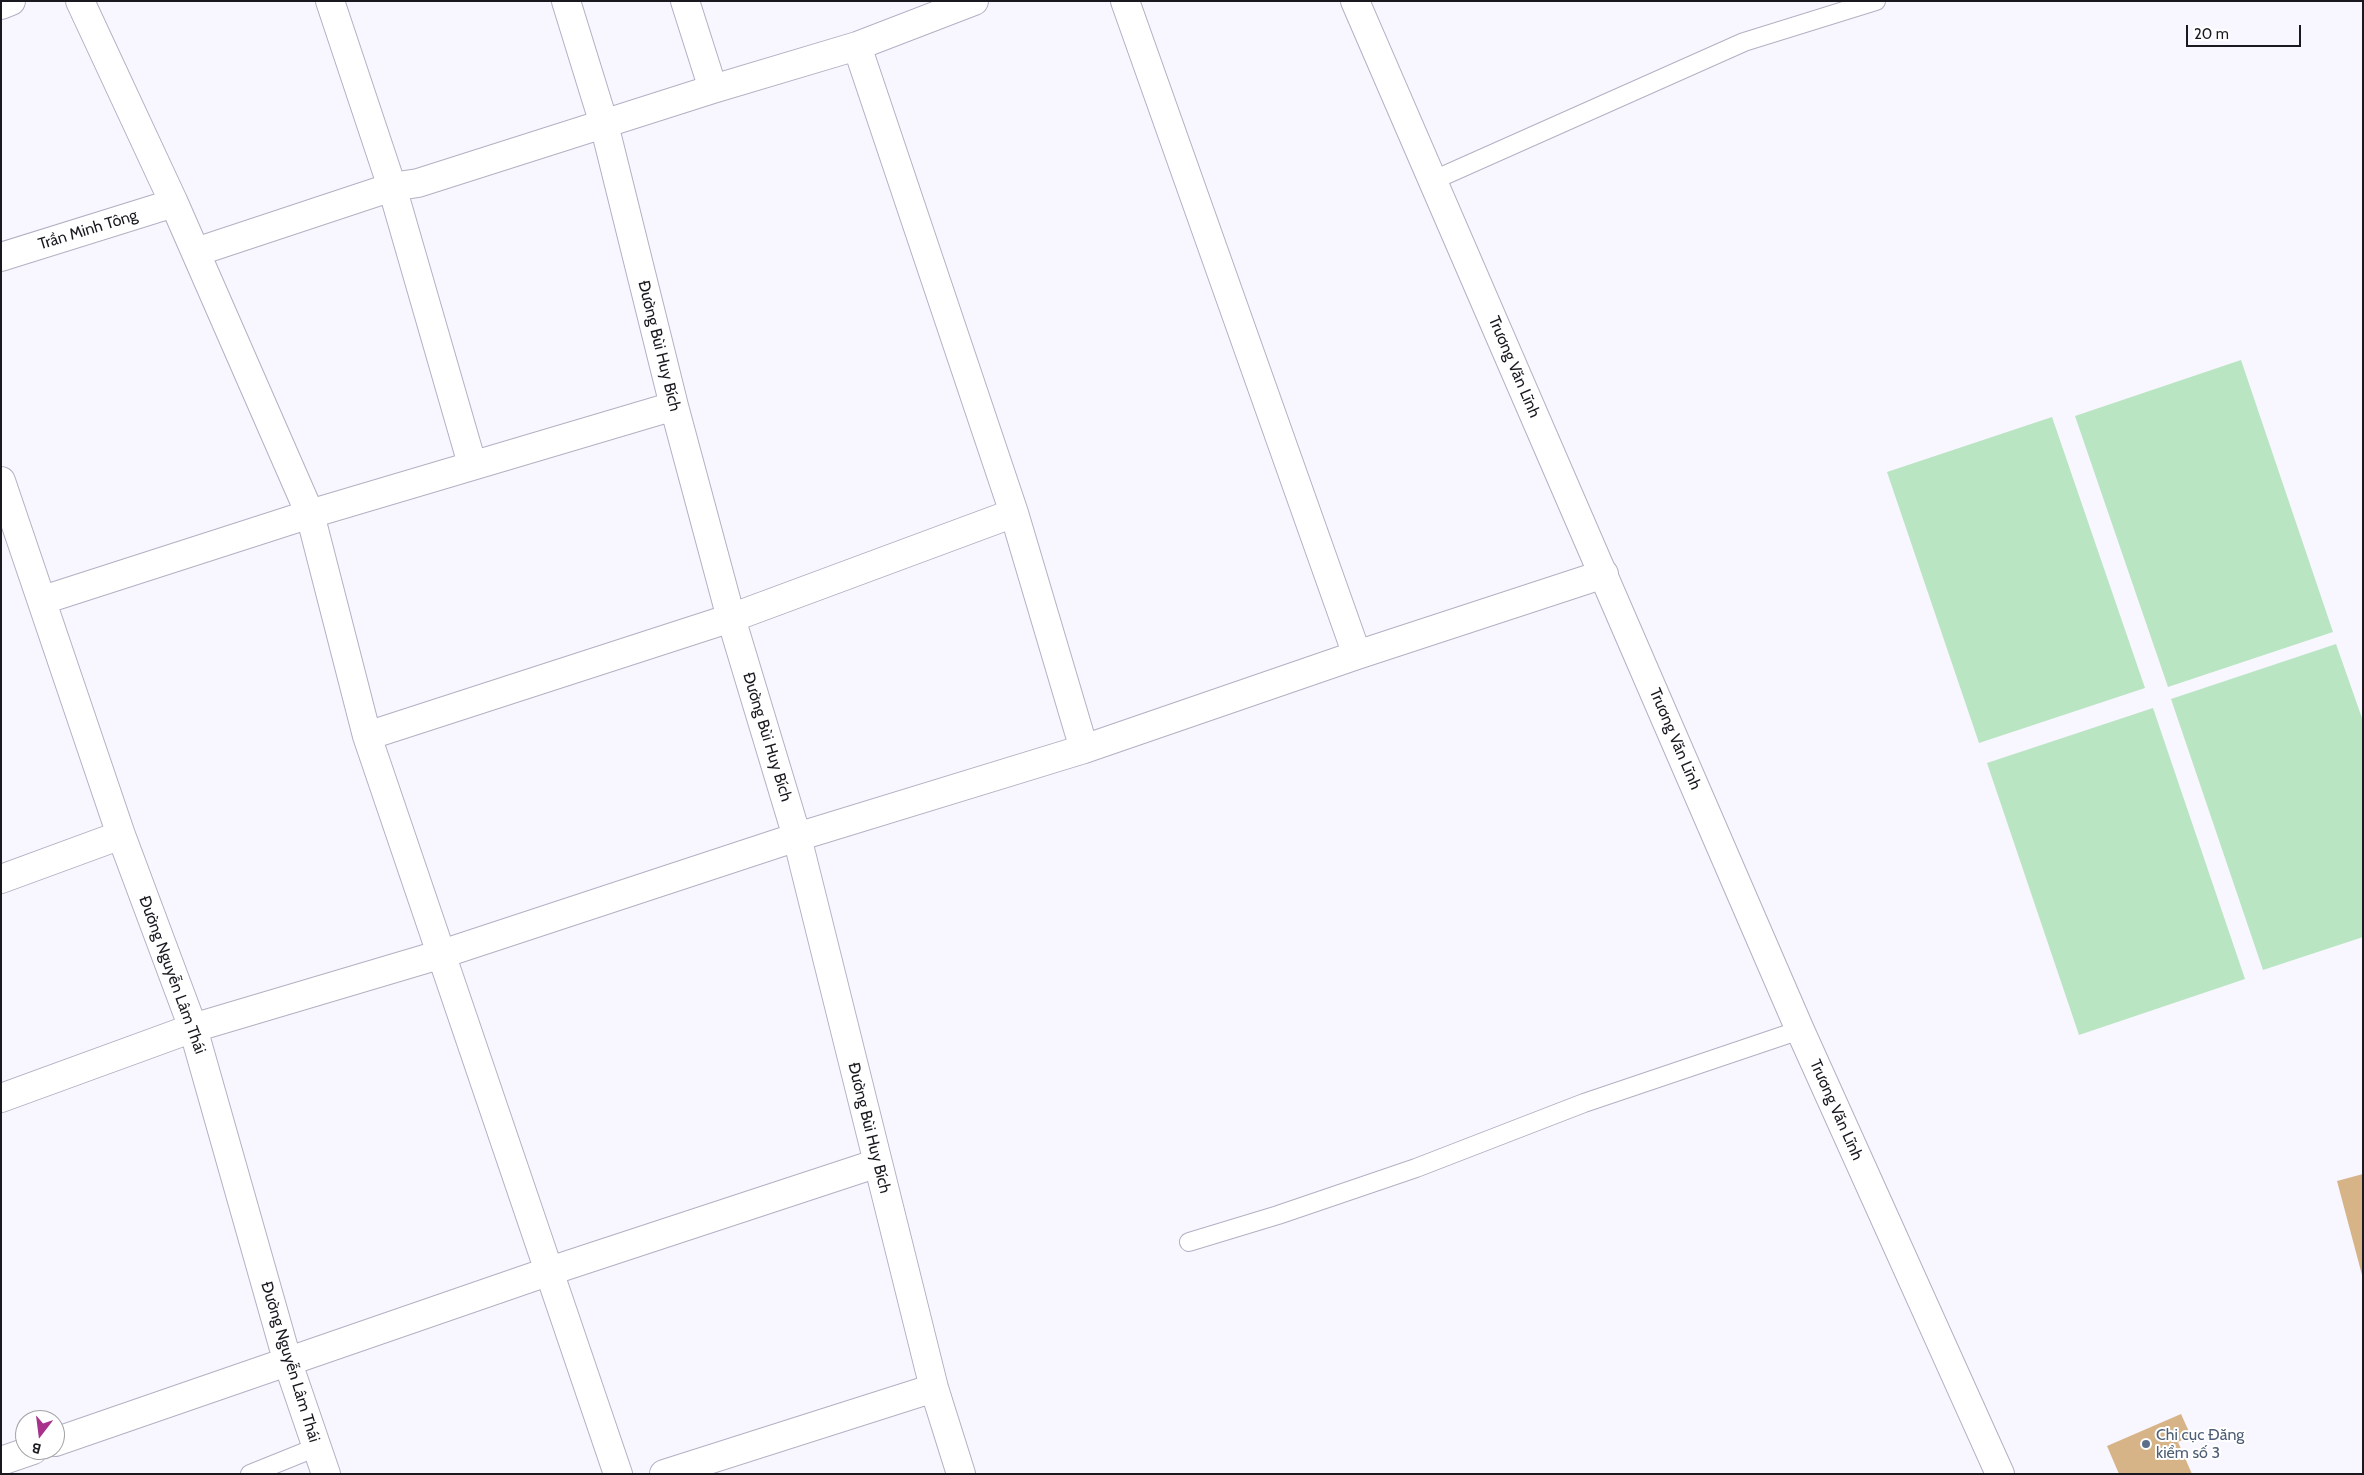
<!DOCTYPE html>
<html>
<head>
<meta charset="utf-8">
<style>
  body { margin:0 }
  #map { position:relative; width:2364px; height:1475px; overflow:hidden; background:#f8f6fe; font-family:Cabin,sans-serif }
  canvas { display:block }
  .frame { position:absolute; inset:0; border:2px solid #1b1920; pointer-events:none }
  .north { position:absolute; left:15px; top:1410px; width:50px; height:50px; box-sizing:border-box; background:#fff; border:1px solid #a4a3a6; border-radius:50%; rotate:195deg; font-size:14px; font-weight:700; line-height:20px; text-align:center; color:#1b1920 }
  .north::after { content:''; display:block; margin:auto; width:18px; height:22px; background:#a7328b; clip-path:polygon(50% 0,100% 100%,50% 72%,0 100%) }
  .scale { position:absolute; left:2186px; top:25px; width:115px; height:22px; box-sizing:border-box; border:2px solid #1b1920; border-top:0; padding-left:6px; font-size:15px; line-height:18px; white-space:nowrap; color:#1b1920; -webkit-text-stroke:4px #fff; paint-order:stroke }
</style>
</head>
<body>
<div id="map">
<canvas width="2364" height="1475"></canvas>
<div class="frame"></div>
<div class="north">B</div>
<div class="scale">20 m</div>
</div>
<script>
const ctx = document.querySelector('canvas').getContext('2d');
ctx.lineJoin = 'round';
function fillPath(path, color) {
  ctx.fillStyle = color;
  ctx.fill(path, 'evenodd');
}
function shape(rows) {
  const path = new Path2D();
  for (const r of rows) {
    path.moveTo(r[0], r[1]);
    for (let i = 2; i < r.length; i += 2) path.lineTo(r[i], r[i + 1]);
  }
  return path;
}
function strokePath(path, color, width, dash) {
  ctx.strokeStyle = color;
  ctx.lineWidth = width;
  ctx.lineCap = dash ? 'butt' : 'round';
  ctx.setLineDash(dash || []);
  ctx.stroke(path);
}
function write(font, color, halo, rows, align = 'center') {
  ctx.font = font + ' Cabin,sans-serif';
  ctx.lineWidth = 4;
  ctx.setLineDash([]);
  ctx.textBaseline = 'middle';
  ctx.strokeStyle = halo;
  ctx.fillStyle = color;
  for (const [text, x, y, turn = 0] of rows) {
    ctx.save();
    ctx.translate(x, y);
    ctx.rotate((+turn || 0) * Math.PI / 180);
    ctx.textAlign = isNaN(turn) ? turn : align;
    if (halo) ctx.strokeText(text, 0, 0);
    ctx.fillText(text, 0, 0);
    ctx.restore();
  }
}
const green = shape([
  [2241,360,2333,632,2168,687,2075,416],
  [2052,417,2145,688,1979,743,1887,472],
  [2336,644,2363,721,2363,937,2263,970,2171,699],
  [2153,708,2245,979,2079,1035,1987,763]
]);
const building = shape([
  [2363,1174,2363,1275,2362,1275,2337,1181],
  [2181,1414,2191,1436,2178,1442,2192,1474,2119,1474,2107,1446]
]);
const service = shape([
  [1434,180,1744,42,1876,1],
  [1189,1242,1278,1215,1416,1168,1584,1103,1800,1030],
  [250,1474,317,1447]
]);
const minor = shape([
  [80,1,174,203,310,514,367,736,618,1474],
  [330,1,392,187,472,464],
  [566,1,604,124,674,406,731,618,797,837,934,1388,961,1474],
  [685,1,713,89],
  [1125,1,1357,655],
  [1,5,11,1],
  [857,46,1014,513,1084,749],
  [196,252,392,187,418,183,713,89,857,46,974,1],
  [1,257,174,203],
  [1,481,121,835,193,1028,288,1363,326,1474],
  [43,600,310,514,674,406],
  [367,736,731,618,1014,513],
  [1,879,121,835],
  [1,1098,193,1028,442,954,797,837,1084,749,1357,655,1604,574],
  [55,1442,550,1271,878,1163],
  [1,1461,33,1450],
  [664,1474,934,1388]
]);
const tertiary = shape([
  [1355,1,1800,1030,2000,1474]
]);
const markers = [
  [2146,1444,5,"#5c6f8a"]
];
const streetNames = [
  ["Trần Minh Tông",88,230,-17],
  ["Đường Bùi Huy Bích",659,346,76],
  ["Trương Văn Lĩnh",1514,367,67],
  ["Đường Bùi Huy Bích",767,737,73],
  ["Trương Văn Lĩnh",1675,739,67],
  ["Đường Nguyễn Lâm Thái",172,975,70],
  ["Trương Văn Lĩnh",1836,1110,66],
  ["Đường Bùi Huy Bích",869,1128,76],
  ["Đường Nguyễn Lâm Thái",290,1362,73]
];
const serviceNames = [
  ["Chi cục Đăng",2156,1435],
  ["kiểm số 3",2156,1453]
];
fillPath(green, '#bae5c2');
fillPath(building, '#d7b487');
strokePath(service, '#b4b0c4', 20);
strokePath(minor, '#b4b0c4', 30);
strokePath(tertiary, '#b4b0c4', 30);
strokePath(service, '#fff', 18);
strokePath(minor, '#fff', 28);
strokePath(tertiary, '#fff', 28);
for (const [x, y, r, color] of markers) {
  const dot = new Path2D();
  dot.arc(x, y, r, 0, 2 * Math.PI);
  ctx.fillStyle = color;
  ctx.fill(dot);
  strokePath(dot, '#fff', 2);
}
write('16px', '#1b1920', '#fff', streetNames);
write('16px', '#4e5e75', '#fff', serviceNames, 'left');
</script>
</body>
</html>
